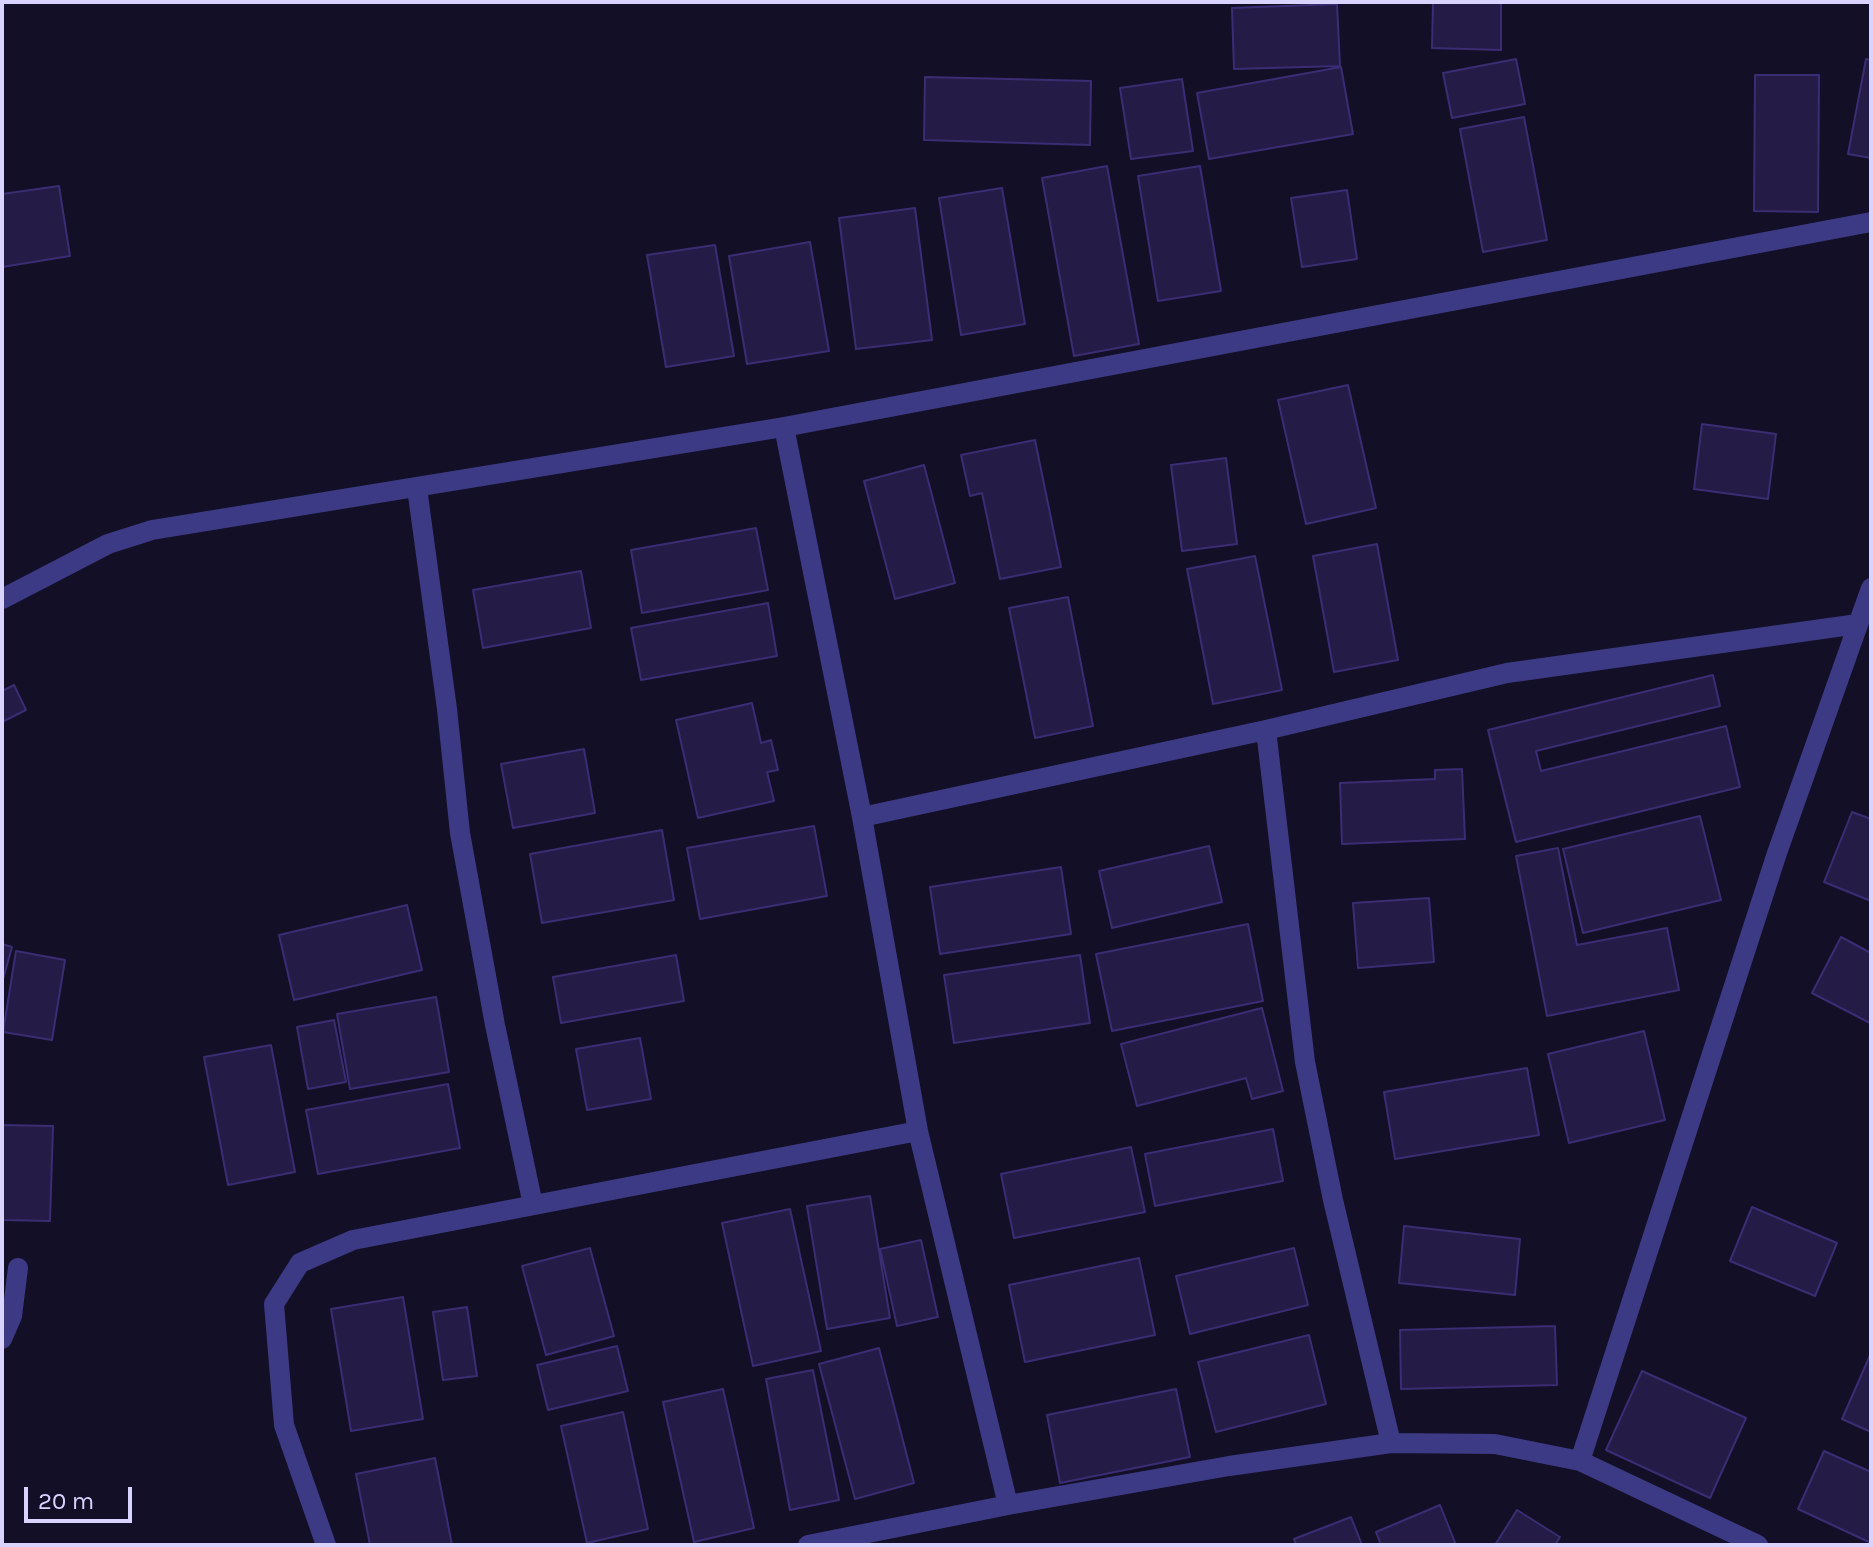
<!DOCTYPE html>
<html>
<head>
<meta charset="utf-8">
<style>
  body { margin:0 }
  #map { position:relative; width:1873px; height:1547px; overflow:hidden; background:#130f26; font-family:Karla,sans-serif }
  canvas { display:block }
  .frame { position:absolute; inset:0; border:4px solid #d9d4ff; pointer-events:none }
  .scale { position:absolute; left:24px; top:1487px; width:108px; height:36px; box-sizing:border-box; border:4px solid #d9d4ff; border-top:0; padding-left:10px; font-size:24px; line-height:28px; white-space:nowrap; color:#d9d4ff; -webkit-text-stroke:6px #130f26; paint-order:stroke }
</style>
</head>
<body>
<div id="map">
<canvas width="1873" height="1547"></canvas>
<div class="frame"></div>
<div class="scale">20 m</div>
</div>
<script>
const ctx = document.querySelector('canvas').getContext('2d');
ctx.lineJoin = 'round';
function fillPath(path, color) {
  ctx.fillStyle = color;
  ctx.fill(path, 'evenodd');
}
function shape(rows) {
  const path = new Path2D();
  for (const r of rows) {
    path.moveTo(r[0], r[1]);
    for (let i = 2; i < r.length; i += 2) path.lineTo(r[i], r[i + 1]);
  }
  return path;
}
function strokePath(path, color, width, dash) {
  ctx.strokeStyle = color;
  ctx.lineWidth = width;
  ctx.lineCap = dash ? 'butt' : 'round';
  ctx.setLineDash(dash || []);
  ctx.stroke(path);
}
const building = shape([
  [1433,2,1501,2,1501,50,1432,48,1433,2],
  [1337,4,1340,66,1234,69,1232,8,1337,4],
  [1516,59,1525,104,1452,118,1443,73,1516,59],
  [1866,59,1871,60,1871,158,1848,154,1866,59],
  [1341,67,1353,134,1209,159,1197,93,1341,67],
  [1755,75,1819,75,1818,212,1754,211,1755,75],
  [925,77,1091,81,1090,145,924,140,925,77],
  [1182,79,1193,151,1131,159,1120,88,1182,79],
  [1524,117,1547,240,1483,252,1460,129,1524,117],
  [1107,166,1139,344,1074,356,1042,178,1107,166],
  [1200,166,1221,291,1158,301,1138,176,1200,166],
  [59,186,70,256,2,267,2,194,59,186],
  [1002,188,1025,324,961,335,939,198,1002,188],
  [1347,190,1357,259,1302,267,1291,198,1347,190],
  [915,208,932,340,856,349,839,218,915,208],
  [810,242,829,351,747,364,729,256,810,242],
  [715,245,734,356,666,367,647,255,715,245],
  [1348,385,1376,508,1306,524,1278,400,1348,385],
  [1702,424,1776,434,1768,499,1694,489,1702,424],
  [1035,440,1061,567,1000,579,982,493,970,496,961,455,1035,440],
  [1226,458,1237,544,1182,551,1171,465,1226,458],
  [924,465,955,583,895,599,864,481,924,465],
  [756,528,768,590,642,613,631,550,756,528],
  [1377,544,1398,660,1334,672,1313,556,1377,544],
  [1255,556,1282,690,1213,704,1187,569,1255,556],
  [581,571,591,628,483,648,473,590,581,571],
  [1068,597,1093,726,1035,738,1009,608,1068,597],
  [768,603,777,656,641,680,631,628,768,603],
  [1713,675,1720,706,1536,751,1541,771,1726,726,1740,787,1516,842,1488,730,1713,675],
  [14,685,26,710,2,722,2,691,14,685],
  [752,703,761,743,771,740,778,770,767,772,774,801,698,818,676,720,752,703],
  [584,749,595,813,513,828,501,764,584,749],
  [1462,769,1465,839,1342,844,1340,783,1435,779,1435,770,1462,769],
  [1852,812,1871,819,1871,901,1824,882,1852,812],
  [1700,816,1721,900,1583,933,1563,849,1700,816],
  [814,826,827,896,700,919,687,848,814,826],
  [662,830,674,900,542,923,530,854,662,830],
  [1209,846,1222,902,1112,928,1099,871,1209,846],
  [1558,848,1577,945,1667,928,1679,990,1547,1016,1516,856,1558,848],
  [1061,867,1071,934,940,954,930,887,1061,867],
  [1429,898,1434,962,1358,968,1353,903,1429,898],
  [407,905,422,970,294,1000,279,935,407,905],
  [1248,924,1263,1001,1112,1031,1096,954,1248,924],
  [1841,937,1871,953,1870,1023,1812,993,1841,937],
  [2,944,12,947,2,983,2,944],
  [16,951,65,960,52,1040,3,1032,16,951],
  [676,955,684,1001,561,1023,553,977,676,955],
  [1080,955,1090,1023,954,1043,944,975,1080,955],
  [436,997,449,1072,350,1089,337,1014,436,997],
  [1262,1008,1283,1091,1252,1099,1246,1078,1137,1106,1121,1044,1262,1008],
  [334,1020,346,1082,308,1089,297,1027,334,1020],
  [1644,1031,1665,1120,1569,1143,1548,1054,1644,1031],
  [640,1038,651,1099,587,1110,576,1049,640,1038],
  [271,1045,295,1172,228,1185,204,1057,271,1045],
  [1527,1068,1539,1135,1395,1159,1384,1092,1527,1068],
  [448,1084,460,1148,318,1174,306,1110,448,1084],
  [3,1125,53,1126,50,1221,2,1220,3,1125],
  [1273,1129,1283,1181,1155,1206,1145,1154,1273,1129],
  [1131,1147,1145,1212,1014,1238,1001,1174,1131,1147],
  [870,1196,890,1318,827,1329,807,1206,870,1196],
  [1752,1207,1837,1243,1815,1296,1730,1261,1752,1207],
  [790,1209,821,1351,753,1366,722,1223,790,1209],
  [1404,1226,1520,1239,1515,1295,1399,1283,1404,1226],
  [921,1240,938,1317,897,1326,880,1249,921,1240],
  [590,1248,614,1336,546,1355,522,1266,590,1248],
  [1294,1248,1308,1305,1190,1334,1176,1276,1294,1248],
  [1139,1258,1155,1335,1025,1362,1009,1285,1139,1258],
  [403,1297,423,1419,351,1431,331,1309,403,1297],
  [467,1307,477,1376,443,1380,433,1312,467,1307],
  [1555,1326,1557,1385,1401,1389,1400,1330,1555,1326],
  [1309,1335,1326,1404,1216,1432,1198,1362,1309,1335],
  [617,1346,628,1391,548,1410,537,1365,617,1346],
  [879,1348,914,1483,855,1499,819,1364,879,1348],
  [1871,1353,1871,1432,1842,1419,1871,1353],
  [813,1370,839,1500,790,1510,766,1379,813,1370],
  [1642,1371,1746,1418,1710,1498,1606,1450,1642,1371],
  [723,1389,754,1528,694,1542,663,1402,723,1389],
  [1176,1389,1190,1457,1060,1483,1047,1415,1176,1389],
  [623,1412,648,1529,587,1543,561,1426,623,1412],
  [1824,1451,1871,1472,1871,1543,1798,1509,1824,1451],
  [435,1458,452,1545,370,1545,356,1474,435,1458],
  [1440,1505,1456,1545,1381,1545,1376,1532,1440,1505],
  [1517,1510,1560,1537,1555,1545,1495,1545,1517,1510],
  [1351,1517,1362,1545,1296,1545,1294,1539,1351,1517]
]);
const minor = shape([
  [784,427,862,817,918,1131,1008,1505],
  [417,488,447,709,460,833,495,1025,533,1205],
  [1266,730,1305,1062,1333,1200,1391,1443],
  [862,817,1266,730,1507,673,1858,624],
  [2,1339,12,1316,18,1268],
  [1580,1461,1777,853,1871,588],
  [326,1545,284,1425,274,1304,300,1263,353,1240,918,1131],
  [808,1545,1008,1505,1229,1466,1391,1443,1495,1444,1580,1461,1758,1545]
]);
const tertiary = shape([
  [2,599,108,544,152,530,784,427,1871,222]
]);
fillPath(building, '#241b47');
strokePath(building, '#3b2d73', 2);
strokePath(minor, '#3d3a85', 20);
strokePath(tertiary, '#3d3a85', 20);
</script>
</body>
</html>
